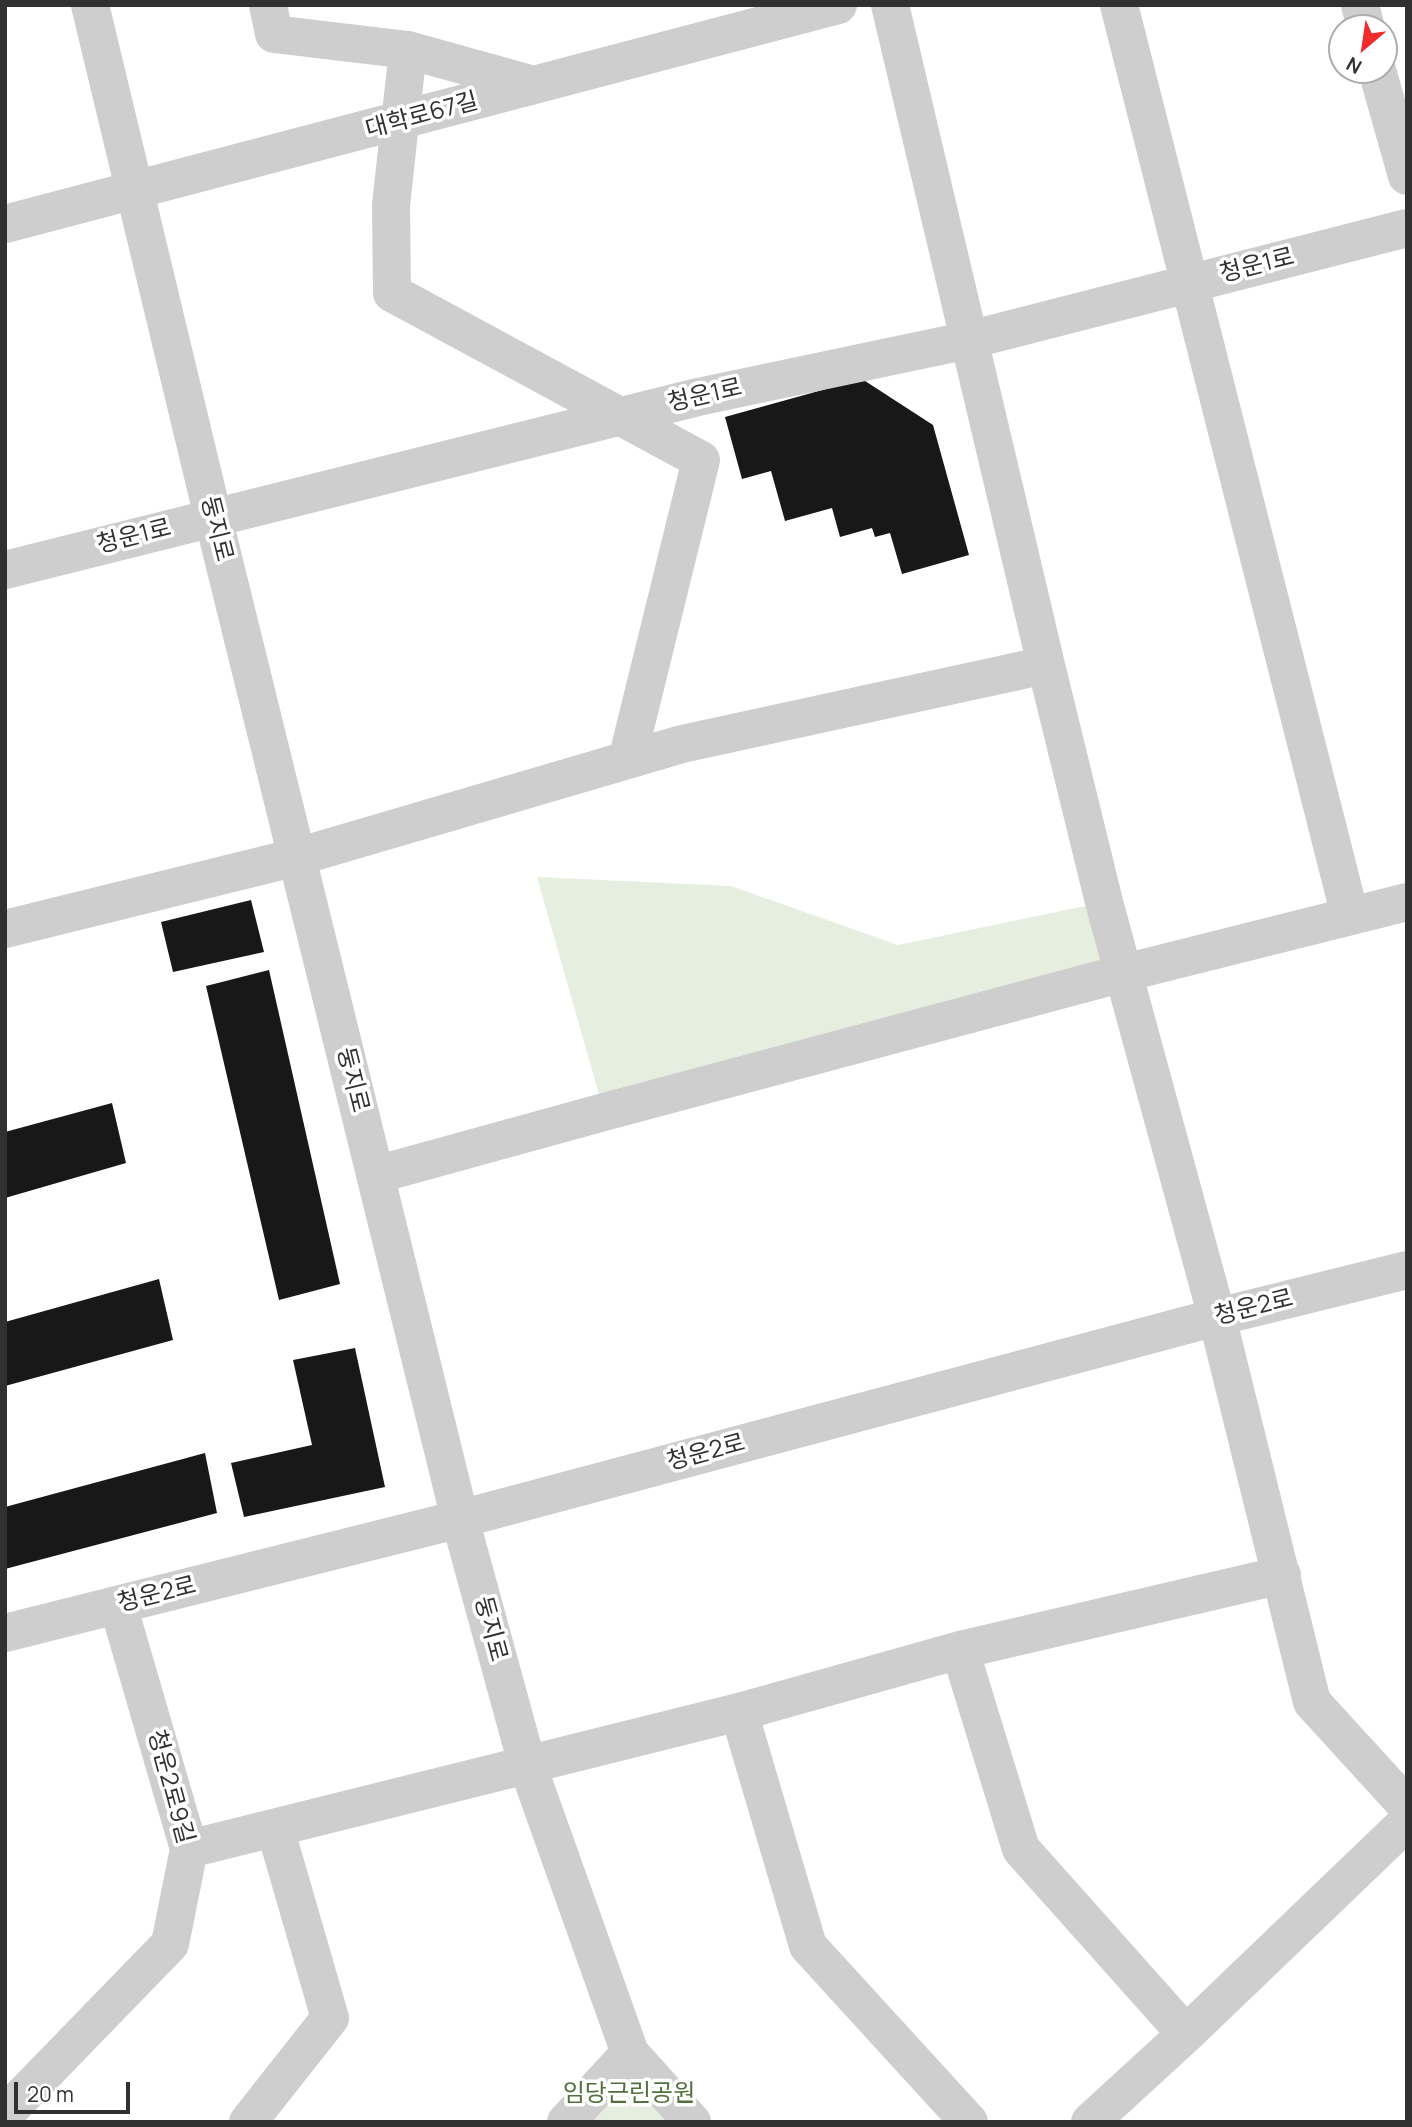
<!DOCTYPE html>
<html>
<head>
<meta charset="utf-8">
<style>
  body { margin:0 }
  #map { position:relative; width:1412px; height:2127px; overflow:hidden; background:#fff; font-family:Manrope,sans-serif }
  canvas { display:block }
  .frame { position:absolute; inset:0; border:7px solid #313131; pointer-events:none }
  .north { position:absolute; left:1328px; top:14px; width:70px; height:70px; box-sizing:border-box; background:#fff; border:2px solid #adadad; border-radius:50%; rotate:209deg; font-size:19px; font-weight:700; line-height:28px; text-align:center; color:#313131 }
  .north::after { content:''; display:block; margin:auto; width:24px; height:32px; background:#f12a2b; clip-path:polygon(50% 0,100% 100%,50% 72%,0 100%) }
  .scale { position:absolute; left:14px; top:2082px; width:116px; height:32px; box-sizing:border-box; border:4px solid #313131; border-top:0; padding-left:9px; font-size:21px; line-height:24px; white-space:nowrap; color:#313131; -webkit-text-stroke:5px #fff; paint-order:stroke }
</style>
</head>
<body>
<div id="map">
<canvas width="1412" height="2127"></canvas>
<div class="frame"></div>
<div class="north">N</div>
<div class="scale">20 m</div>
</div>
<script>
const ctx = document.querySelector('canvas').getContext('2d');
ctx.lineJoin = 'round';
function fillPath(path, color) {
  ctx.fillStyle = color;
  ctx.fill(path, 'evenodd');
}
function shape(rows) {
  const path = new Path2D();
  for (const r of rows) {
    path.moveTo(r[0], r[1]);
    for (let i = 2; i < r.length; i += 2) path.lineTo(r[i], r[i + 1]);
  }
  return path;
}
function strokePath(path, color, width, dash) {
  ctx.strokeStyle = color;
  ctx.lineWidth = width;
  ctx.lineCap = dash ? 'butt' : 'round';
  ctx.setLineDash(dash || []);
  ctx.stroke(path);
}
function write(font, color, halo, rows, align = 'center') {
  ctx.font = font + ' Manrope,"Noto Sans KR",sans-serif';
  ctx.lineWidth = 7;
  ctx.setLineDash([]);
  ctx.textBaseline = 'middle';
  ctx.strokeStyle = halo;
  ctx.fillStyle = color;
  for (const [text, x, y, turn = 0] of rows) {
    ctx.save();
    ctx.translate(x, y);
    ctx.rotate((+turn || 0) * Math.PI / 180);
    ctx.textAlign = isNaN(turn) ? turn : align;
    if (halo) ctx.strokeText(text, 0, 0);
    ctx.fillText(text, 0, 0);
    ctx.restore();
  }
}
const green = shape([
  [537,877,731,886,898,945,1104,902,1124,973,604,1112],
  [630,2053,693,2122,566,2122]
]);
const building = shape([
  [862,379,933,425,969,555,902,574,890,533,875,537,872,528,840,537,832,508,785,521,771,471,742,479,725,417],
  [251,900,264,952,173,972,161,922],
  [269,970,340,1284,279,1300,206,986],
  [112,1103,126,1163,5,1198,5,1132],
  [159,1279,173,1340,5,1386,5,1322],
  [355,1348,385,1487,244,1517,231,1463,312,1445,293,1360],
  [205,1453,217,1513,5,1569,5,1507]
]);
const minor = shape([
  [90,5,213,517,460,1519,527,1764,630,2053,692,2122],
  [268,5,274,34,408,50,534,85],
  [890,5,1046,665,1104,902,1217,1317,1312,1702,1407,1806],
  [1119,5,1350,916],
  [1360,5,1366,28],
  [408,50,391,205,392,293,701,460,627,760],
  [1377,70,1407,176],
  [5,224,838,5],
  [5,570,698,397,969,340,1407,228],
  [5,929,297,857,682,744,1046,665],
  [375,1175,604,1112,1124,973,1407,902],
  [5,1633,460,1519,1217,1317,1407,1270],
  [960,1650,1021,1849,1186,2034],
  [739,1712,808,1946,969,2122],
  [189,1849,739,1712,960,1650,1282,1575],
  [5,2114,170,1944,189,1849,118,1605],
  [248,2122,330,2018,275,1828],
  [566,2122,630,2053],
  [1090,2122,1186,2034,1407,1822]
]);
const streetNames = [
  ["대학로67길",422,116,-15],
  ["청운1로",1257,266,-14],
  ["청운1로",705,396,-13],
  ["둥지로",216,529,76],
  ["청운1로",134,537,-14],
  ["둥지로",352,1080,76],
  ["청운2로",1254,1308,-14],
  ["청운2로",706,1453,-15],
  ["청운2로",157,1595,-14],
  ["둥지로",490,1629,75],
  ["청운2로9길",170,1787,75]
];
const parkNames = [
  ["임당근린공원",629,2094]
];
fillPath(green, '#e6efdf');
fillPath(building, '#181818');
strokePath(minor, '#cecece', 38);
write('24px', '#313131', '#fff', streetNames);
write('24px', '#50713b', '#fff', parkNames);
</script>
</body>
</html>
